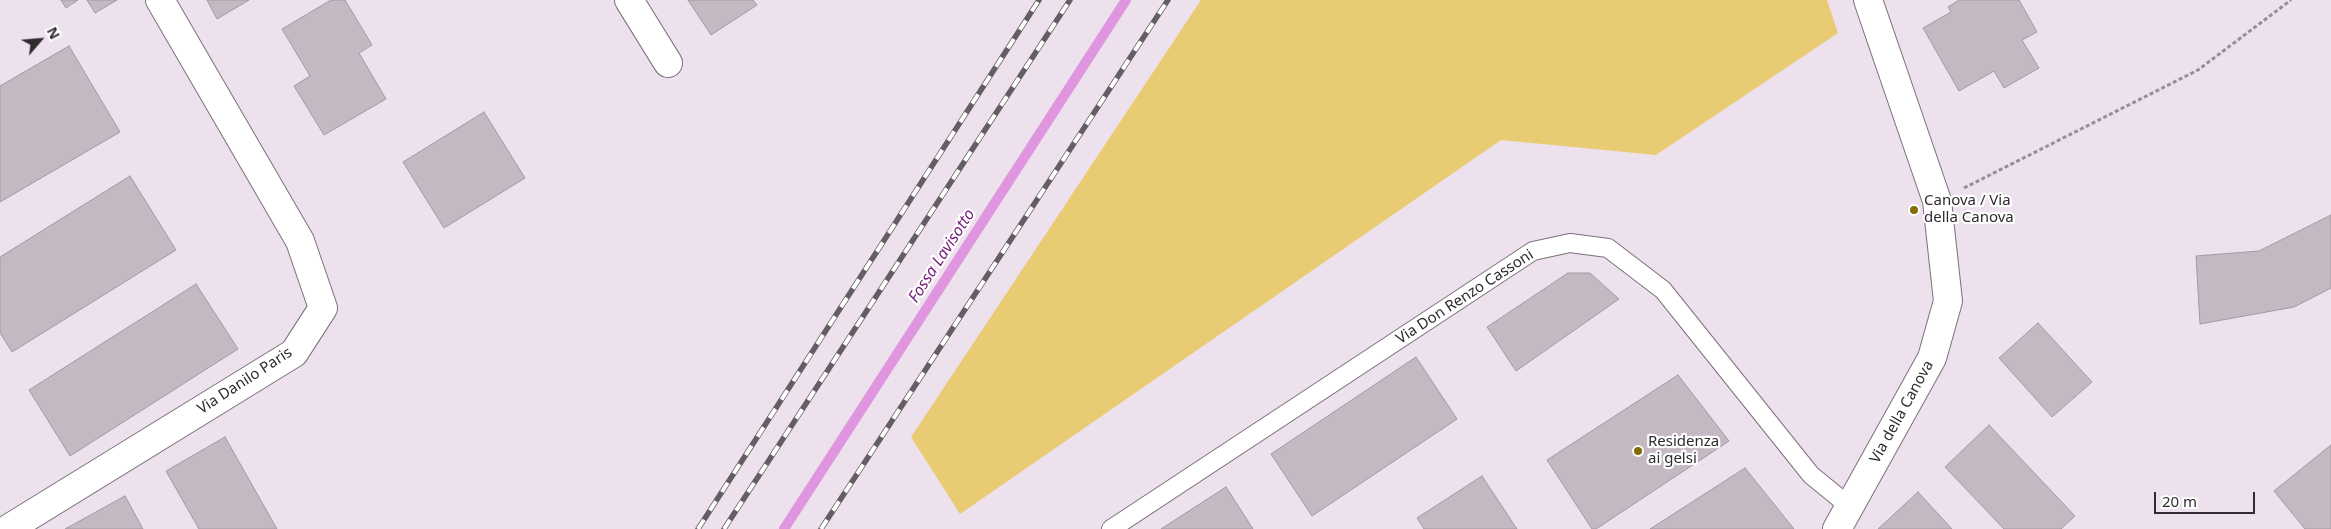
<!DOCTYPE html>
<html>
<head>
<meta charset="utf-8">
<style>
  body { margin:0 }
  #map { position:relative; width:2331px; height:529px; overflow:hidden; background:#ece1ec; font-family:"Noto Sans",sans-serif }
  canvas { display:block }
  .north { position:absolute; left:15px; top:15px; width:50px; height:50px; -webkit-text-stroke:4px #fff; paint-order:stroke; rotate:63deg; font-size:14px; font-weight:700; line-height:20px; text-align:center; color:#2f2b2f }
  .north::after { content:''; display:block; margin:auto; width:18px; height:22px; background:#2f2b2f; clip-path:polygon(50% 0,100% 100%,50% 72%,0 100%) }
  .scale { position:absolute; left:2154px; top:492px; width:101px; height:22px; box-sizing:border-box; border:2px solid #2f2b2f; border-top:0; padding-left:6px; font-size:15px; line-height:18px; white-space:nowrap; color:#2f2b2f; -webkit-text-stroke:4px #fff; paint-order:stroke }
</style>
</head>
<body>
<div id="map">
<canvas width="2331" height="529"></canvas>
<div class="north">N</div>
<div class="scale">20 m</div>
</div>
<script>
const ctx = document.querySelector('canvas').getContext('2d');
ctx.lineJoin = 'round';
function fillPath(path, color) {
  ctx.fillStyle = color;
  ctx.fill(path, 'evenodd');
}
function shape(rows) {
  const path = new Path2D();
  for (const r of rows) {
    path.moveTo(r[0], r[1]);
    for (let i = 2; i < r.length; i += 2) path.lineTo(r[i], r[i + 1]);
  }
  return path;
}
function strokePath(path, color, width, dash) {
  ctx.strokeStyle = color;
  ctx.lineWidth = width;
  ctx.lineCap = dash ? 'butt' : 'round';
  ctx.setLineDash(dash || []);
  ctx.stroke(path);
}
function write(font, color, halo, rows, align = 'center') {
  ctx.font = font + ' "Noto Sans",sans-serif';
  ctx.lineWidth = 4.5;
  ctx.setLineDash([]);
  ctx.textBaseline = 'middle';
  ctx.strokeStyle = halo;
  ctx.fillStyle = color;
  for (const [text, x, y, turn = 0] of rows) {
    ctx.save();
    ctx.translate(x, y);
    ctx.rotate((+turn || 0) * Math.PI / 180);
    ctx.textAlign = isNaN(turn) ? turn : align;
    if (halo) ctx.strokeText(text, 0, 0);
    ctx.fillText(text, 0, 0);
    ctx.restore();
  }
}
const green = shape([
  [1201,0,1827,0,1838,33,1656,155,1501,140,960,514,911,437]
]);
const stream = shape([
  [784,529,1126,0]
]);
const building = shape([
  [61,0,78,0,66,8,61,0],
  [87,0,117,0,95,13,87,0],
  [207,0,249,0,217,19,207,0],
  [331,0,345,0,372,45,359,53,386,99,324,135,294,86,310,76,282,29,331,0],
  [688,0,753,0,757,5,711,35,688,0],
  [1959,0,2019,0,2037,32,2022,40,2039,68,2004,88,1994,71,1959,91,1923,28,1951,12,1948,7,1959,0],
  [69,46,120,132,0,202,0,86,69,46],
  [484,112,525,178,444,228,403,162,484,112],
  [130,176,176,250,12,352,0,333,0,257,130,176],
  [2331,215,2331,288,2294,307,2200,324,2196,256,2259,251,2331,215],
  [1568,273,1590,273,1619,299,1516,371,1487,327,1568,273],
  [196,284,238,349,70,456,29,390,196,284],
  [2038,323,2092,382,2052,417,1999,358,2038,323],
  [1416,357,1457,419,1312,516,1271,454,1416,357],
  [1678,375,1729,441,1596,529,1592,529,1547,460,1678,375],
  [1989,425,2075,516,2061,529,2004,529,1945,467,1989,425],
  [225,437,277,529,199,529,166,471,225,437],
  [2331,445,2331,529,2305,529,2274,491,2331,445],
  [1745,468,1794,529,1650,529,1745,468],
  [1482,476,1517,529,1424,529,1417,518,1482,476],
  [1226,487,1253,529,1161,529,1226,487],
  [1918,492,1952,529,1878,529,1918,492],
  [125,496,143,529,65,529,125,496]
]);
const path = shape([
  [1964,188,2198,70,2291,0]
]);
const lane = shape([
  [1111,529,1533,251,1570,243,1608,248,1663,290,1811,475,1849,506]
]);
const street = shape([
  [629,0,668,63],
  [8,529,294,353,323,308,300,241,160,0],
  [1837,529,1932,358,1948,301,1937,201,1868,0]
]);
const rail = shape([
  [698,529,1039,0],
  [724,529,1070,0],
  [821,529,1168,0]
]);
const markers = [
  [1914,210,5,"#856b06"],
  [1638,451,5,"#856b06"]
];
const poiNames = [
  ["Canova / Via",1924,201],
  ["della Canova",1924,218],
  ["Residenza",1648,442],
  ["ai gelsi",1648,459]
];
const streetNames = [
  ["Via Don Renzo Cassoni",1465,297,-33],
  ["Via Danilo Paris",245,381,-33],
  ["Via della Canova",1902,412,-61]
];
const waterNames = [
  ["Fossa Lavisotto",942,256,-57]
];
fillPath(green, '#e9cb74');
strokePath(stream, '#df96df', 10);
fillPath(building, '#c4b9c3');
strokePath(building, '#a398a3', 1);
strokePath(lane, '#7b717b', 20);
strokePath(street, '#7b717b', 30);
strokePath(path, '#978f97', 3, [4, 2.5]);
strokePath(lane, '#fff', 18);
strokePath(street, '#fff', 28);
strokePath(rail, '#635e63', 5.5);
strokePath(rail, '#fff', 4, [11]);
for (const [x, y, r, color] of markers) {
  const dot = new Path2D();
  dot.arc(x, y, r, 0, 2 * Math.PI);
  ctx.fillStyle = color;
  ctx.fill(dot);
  strokePath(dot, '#fff', 2);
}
write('15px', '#2f2b2f', '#fff', poiNames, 'left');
write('15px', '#2f2b2f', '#fff', streetNames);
write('italic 16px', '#762179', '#fff', waterNames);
</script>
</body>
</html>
